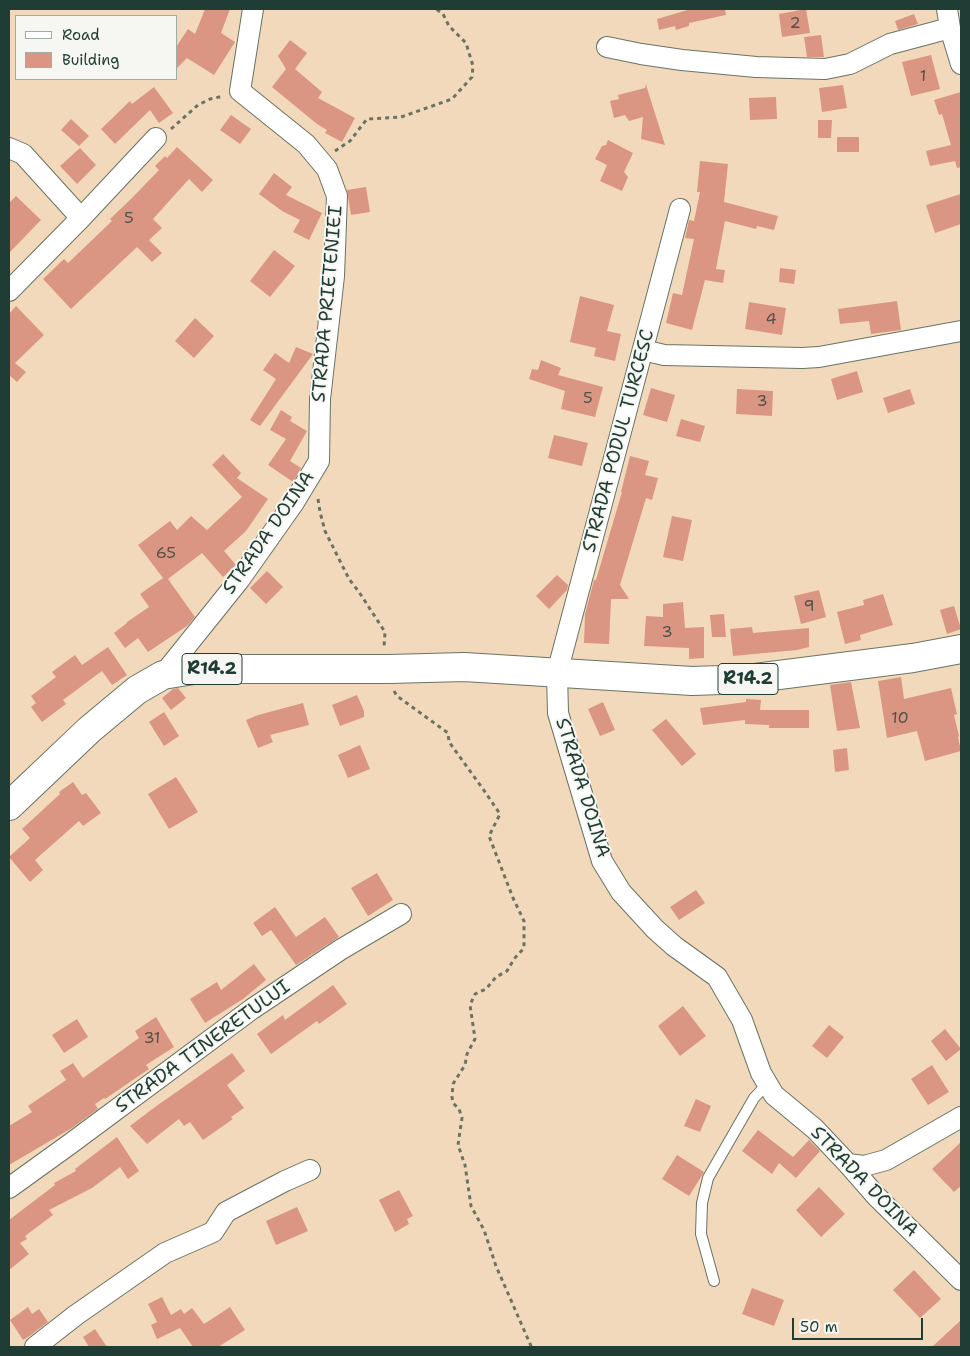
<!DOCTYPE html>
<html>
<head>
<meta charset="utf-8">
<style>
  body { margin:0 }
  #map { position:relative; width:970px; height:1356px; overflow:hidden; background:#f3d9bb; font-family:"Shantell Sans",sans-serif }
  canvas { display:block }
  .frame { position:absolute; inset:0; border:10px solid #1f3d34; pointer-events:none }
  .legend { position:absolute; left:15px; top:15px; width:162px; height:65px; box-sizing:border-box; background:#f6f6f2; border:1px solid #a0aca6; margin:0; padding:6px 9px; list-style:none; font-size:15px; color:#1f3d34 }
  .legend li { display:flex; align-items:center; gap:10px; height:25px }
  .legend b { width:25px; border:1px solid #a0aca6 }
  .scale { position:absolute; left:792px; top:1318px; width:131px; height:22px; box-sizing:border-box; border:2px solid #1f3d34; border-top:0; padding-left:6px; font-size:15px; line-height:18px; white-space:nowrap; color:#1f3d34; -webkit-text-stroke:4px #f6f6f2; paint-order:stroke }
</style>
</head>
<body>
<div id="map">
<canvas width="970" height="1356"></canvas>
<div class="frame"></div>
<ul class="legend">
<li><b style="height:6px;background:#fff"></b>Road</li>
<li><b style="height:14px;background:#da9683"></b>Building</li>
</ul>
<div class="scale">50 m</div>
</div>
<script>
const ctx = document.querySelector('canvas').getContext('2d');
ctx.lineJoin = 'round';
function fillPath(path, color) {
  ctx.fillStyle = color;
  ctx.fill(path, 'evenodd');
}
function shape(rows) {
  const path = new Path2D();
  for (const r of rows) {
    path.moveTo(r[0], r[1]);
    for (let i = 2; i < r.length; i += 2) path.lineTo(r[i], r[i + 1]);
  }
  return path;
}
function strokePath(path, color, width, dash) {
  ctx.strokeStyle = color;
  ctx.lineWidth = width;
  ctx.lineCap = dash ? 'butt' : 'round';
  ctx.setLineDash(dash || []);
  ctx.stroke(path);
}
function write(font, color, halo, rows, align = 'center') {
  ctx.font = font + ' "Shantell Sans",sans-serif';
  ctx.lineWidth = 4;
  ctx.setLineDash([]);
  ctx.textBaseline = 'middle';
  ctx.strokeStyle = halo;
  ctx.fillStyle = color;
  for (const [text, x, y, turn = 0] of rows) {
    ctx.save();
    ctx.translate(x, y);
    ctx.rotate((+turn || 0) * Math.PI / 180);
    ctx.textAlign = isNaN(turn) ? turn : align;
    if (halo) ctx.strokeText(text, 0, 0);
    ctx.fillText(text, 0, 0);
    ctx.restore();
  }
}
const building = shape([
  [205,9,230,9,221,33,235,42,214,75,187,58,176,69,176,47,188,29,195,34],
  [691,9,725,9,726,15,689,23,689,26,676,30,675,26,659,30,657,19],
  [806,9,810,33,782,37,779,14],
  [914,14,918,24,898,30,895,21],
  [821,35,824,57,807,57,804,37],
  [290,40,307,53,295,69,322,92,318,98,355,118,342,142,325,133,327,130,317,124,272,87,286,69,278,56],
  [931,55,940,89,911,96,902,62],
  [646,84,647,88,665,145,641,139,643,117,629,121,625,115,614,118,610,101,619,99,618,95,645,88],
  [843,85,847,108,822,112,819,88],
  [154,87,173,113,159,123,150,110,115,144,101,129,130,101,132,104],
  [961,92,961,167,957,168,955,161,930,166,926,151,951,145,942,114,939,115,934,100],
  [776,97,777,119,750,120,749,98],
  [231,115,251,129,240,144,220,130],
  [71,119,89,136,79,146,61,130],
  [818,120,832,120,831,138,818,138],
  [837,137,859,137,859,152,837,152],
  [608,140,633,153,624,172,628,177,622,191,600,181,607,165,595,159,602,146,606,145],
  [177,147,213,180,202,192,189,179,153,219,162,228,149,240,162,253,152,262,137,247,71,309,43,279,64,259,68,263,112,221,110,219,132,198,159,170,155,166,165,156,167,158],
  [80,148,96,165,77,184,60,166],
  [700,161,728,164,724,202,778,216,774,230,757,226,756,229,725,221,716,269,725,270,723,283,705,280,692,330,666,323,673,293,682,295,694,239,685,238,689,220,694,221,700,192,697,192],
  [274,173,292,187,286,195,322,213,309,240,293,232,300,220,282,211,259,194],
  [366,187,370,212,351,215,347,190],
  [961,194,961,224,935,233,926,205],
  [16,196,41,220,9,253,9,203],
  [274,250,295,266,270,297,250,281],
  [780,268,796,270,794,284,779,282],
  [580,296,614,305,607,331,621,334,615,361,594,356,596,348,570,342],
  [897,301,901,330,871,334,869,321,840,324,838,309],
  [749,302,786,308,782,335,745,329],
  [16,306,44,335,15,363,26,372,17,382,9,375,9,314],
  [195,318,214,336,194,358,175,341],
  [296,347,313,354,260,426,250,420,276,379,263,370,275,353,289,363],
  [541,360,561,368,558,375,603,387,595,417,561,409,565,391,529,379,532,369,538,370],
  [857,371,863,392,837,400,831,379],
  [651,388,675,395,667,422,643,415],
  [737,389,773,391,772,416,736,414],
  [910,389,915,404,888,413,883,398],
  [281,410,292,417,290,421,307,431,290,461,301,468,293,482,268,465,286,439,270,430],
  [681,419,705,426,700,442,676,436],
  [554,435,588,443,582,466,548,458],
  [223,454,241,473,237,478,268,499,246,531,224,551,236,565,223,577,202,553,168,579,195,617,187,626,148,652,138,638,125,648,114,633,127,623,127,622,149,607,140,594,163,578,138,545,170,521,177,530,191,516,207,530,242,497,212,465],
  [630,456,649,461,645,475,658,478,652,500,646,498,620,585,629,599,611,599,609,644,584,643,585,614,594,580,596,580,622,492,621,492],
  [672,516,692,520,683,561,663,557],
  [267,571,283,587,266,604,250,588],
  [557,575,568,585,567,590,549,609,536,596],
  [819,590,826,617,801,624,794,596],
  [883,594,893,625,860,635,861,640,845,644,837,612,864,605,863,600],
  [683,602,685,628,704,627,704,658,689,659,689,648,644,646,646,616,663,617,663,604],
  [954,606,961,629,947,634,940,610],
  [724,614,726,637,712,637,710,615],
  [752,627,753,633,809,628,809,647,797,650,733,656,730,629],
  [108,647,127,675,112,685,102,671,63,700,66,704,42,722,31,707,36,703,31,696,56,677,52,672,75,655,82,665],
  [901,677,904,699,951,688,957,714,954,715,959,736,958,737,961,751,925,761,917,731,887,738,878,681],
  [851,682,860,728,837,731,830,685],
  [178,688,186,698,171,710,162,698,173,689],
  [357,695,364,711,364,717,340,726,332,705],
  [746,699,761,700,760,710,809,710,809,728,769,728,769,725,745,724,745,720,703,725,700,708,746,702],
  [603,702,615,730,600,736,588,709],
  [303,703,309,725,270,735,273,742,258,748,246,720,258,715],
  [164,712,179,736,164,746,149,722],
  [666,719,696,754,682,766,652,730],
  [360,745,370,769,348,778,338,755],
  [847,748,849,770,835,772,833,750],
  [176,777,198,812,169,829,148,794],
  [73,782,82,795,86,793,101,813,83,826,79,821,35,860,43,870,30,882,9,857,30,838,22,829,60,794,59,792],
  [377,873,393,900,368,916,351,888],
  [696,890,705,903,679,920,670,907],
  [275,907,296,937,325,917,339,937,296,965,271,930,262,936,253,923],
  [254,964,266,980,243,999,205,1023,190,999,217,982,221,990],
  [333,985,347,1004,319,1024,317,1021,271,1054,257,1034,283,1015,285,1020],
  [683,1006,706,1036,680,1056,658,1026],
  [156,1017,174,1047,146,1065,149,1069,105,1099,104,1098,95,1104,98,1109,72,1128,9,1165,9,1126,32,1112,28,1106,66,1080,60,1071,73,1063,83,1078,139,1038,135,1031],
  [77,1019,88,1037,64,1053,52,1035],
  [829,1025,844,1037,827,1058,812,1046],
  [945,1029,961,1049,946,1061,931,1041],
  [232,1053,245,1071,227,1085,244,1108,231,1117,233,1119,203,1140,190,1122,184,1126,179,1119,147,1144,130,1126,155,1107],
  [932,1065,949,1092,928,1105,911,1079],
  [696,1099,711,1106,700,1132,684,1126],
  [758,1130,793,1157,809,1140,820,1151,796,1178,779,1163,772,1174,742,1151],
  [117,1137,139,1171,128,1179,120,1167,92,1188,49,1210,53,1215,25,1236,27,1239,20,1243,29,1254,9,1270,9,1220,55,1185,54,1183,76,1171,75,1169],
  [961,1142,961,1186,954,1192,932,1169],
  [677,1155,704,1172,689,1196,662,1179],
  [819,1187,845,1214,821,1237,796,1210],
  [399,1190,413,1216,407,1219,409,1224,395,1232,379,1200],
  [297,1207,308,1231,276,1245,266,1221],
  [914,1270,941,1299,920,1318,893,1290],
  [752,1288,784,1300,774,1326,742,1314],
  [162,1297,171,1315,181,1309,184,1314,192,1308,204,1324,230,1307,245,1330,218,1347,193,1347,180,1328,157,1339,151,1325,157,1322,148,1304],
  [28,1307,32,1314,39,1309,48,1322,31,1335,23,1340,10,1320],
  [961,1320,961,1347,932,1347],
  [95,1329,107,1347,89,1347,83,1337]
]);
const path = shape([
  [171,129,198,105,210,99,224,96],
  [335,151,350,141,367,119,401,117,452,99,472,77,473,66,466,43,449,26,443,14,436,9],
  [318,499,320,512,325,531,349,579,359,592,385,632,384,647],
  [394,691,397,696,448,733,449,742,483,789,500,814,489,836,513,898,524,921,524,948,514,959,507,971,496,977,486,989,475,994,470,1005,475,1039,467,1054,465,1065,453,1084,452,1097,453,1103,459,1109,462,1118,458,1145,465,1165,471,1206,484,1230,496,1266,531,1346,528,1347]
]);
const service = shape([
  [714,1281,701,1234,702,1203,708,1178,754,1098,767,1084]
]);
const minor = shape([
  [947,9,950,28,961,64],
  [607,47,641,54,682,60,756,67,825,69,850,64,890,44,950,28],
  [9,148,23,154,81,218],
  [680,209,557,673,558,713,602,861,621,892,655,929,674,946,717,977,742,1020,761,1073,774,1095,815,1129,848,1164,877,1197,961,1280],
  [9,291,81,218,156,138],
  [643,350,664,355,802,358,819,357,961,331],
  [163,675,240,579,293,504,319,461,320,399,334,276,337,196,327,169,306,144,240,91,253,9],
  [848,1164,864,1166,886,1160,961,1117],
  [9,1188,70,1144,252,1009,340,950,401,914],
  [35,1347,76,1315,165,1253,213,1232,226,1212,285,1181,310,1170]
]);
const primary = shape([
  [9,806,89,730,137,690,163,675,200,669,389,669,464,667,692,681,721,680,755,678,913,658,961,649]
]);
const numberNames = [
  ["2",795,24],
  ["1",923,77],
  ["5",129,219],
  ["4",771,320],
  ["5",588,399],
  ["3",762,402],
  ["65",166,554],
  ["9",809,607],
  ["3",667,633],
  ["10",900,719],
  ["31",152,1039]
];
const shields = [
  [212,669,60],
  [748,679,60]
];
const shieldNames = [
  ["R14.2",212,669],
  ["R14.2",748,679]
];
const streetNames = [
  ["STRADA PRIETENIEI",328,304,-85],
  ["STRADA PODUL TURCESC",619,441,-75],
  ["STRADA DOINA",269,533,-55],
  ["STRADA DOINA",582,788,73],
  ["STRADA TINERETULUI",203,1047,-36],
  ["STRADA DOINA",864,1182,46]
];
fillPath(building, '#da9683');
strokePath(service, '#697463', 12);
strokePath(minor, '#697463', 22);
strokePath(primary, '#697463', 30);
strokePath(path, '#697463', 3, [4, 4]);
strokePath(service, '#fff', 10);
strokePath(minor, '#fff', 20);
strokePath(primary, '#fff', 28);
write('16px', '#4e5348', null, numberNames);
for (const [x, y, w] of shields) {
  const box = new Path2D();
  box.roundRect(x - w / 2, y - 15.5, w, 31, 4);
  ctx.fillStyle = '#f6f6f2';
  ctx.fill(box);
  strokePath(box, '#1f3d34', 1);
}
write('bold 18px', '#1f3d34', null, shieldNames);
write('19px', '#1f3d34', '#f6f6f2', streetNames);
</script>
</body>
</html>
